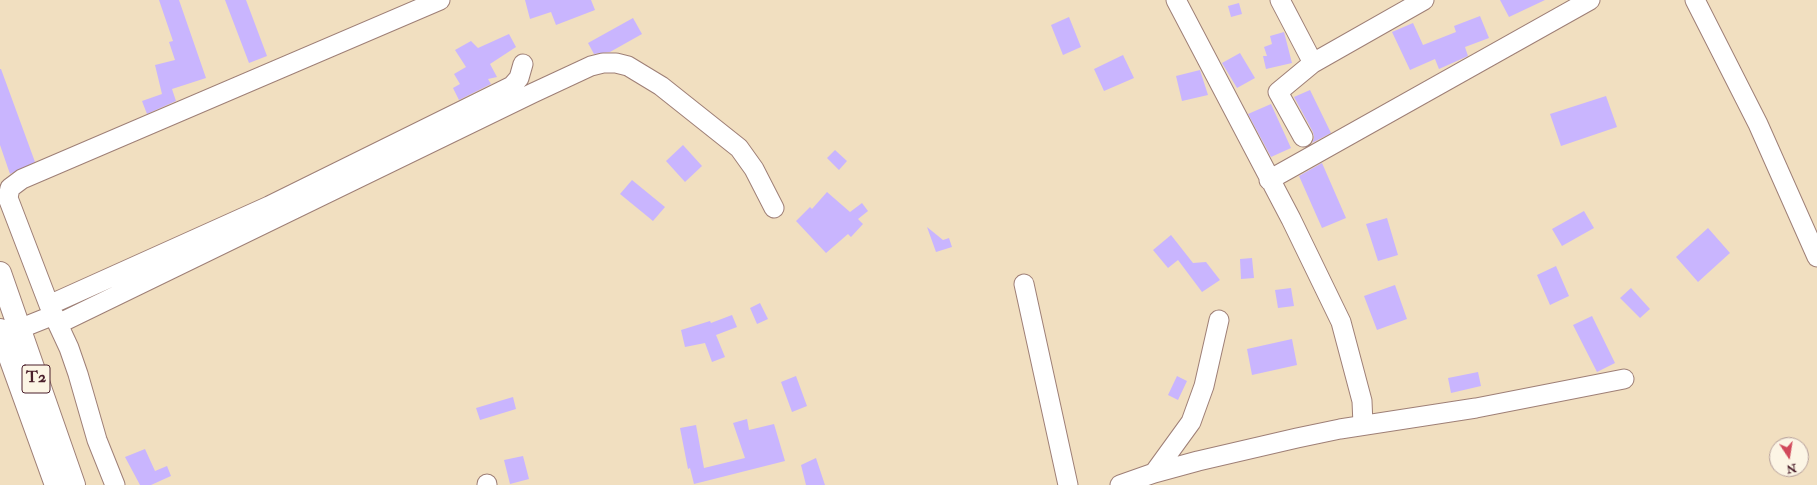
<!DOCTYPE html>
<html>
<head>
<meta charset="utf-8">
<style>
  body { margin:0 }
  #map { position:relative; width:1817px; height:485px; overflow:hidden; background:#f1dfc0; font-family:"IM FELL Double Pica",serif }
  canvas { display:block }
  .north { position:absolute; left:1769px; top:437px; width:40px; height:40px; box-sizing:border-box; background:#fcf5e5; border:1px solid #b59f9b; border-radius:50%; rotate:168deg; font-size:11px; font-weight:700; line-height:16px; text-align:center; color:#4a1f2b }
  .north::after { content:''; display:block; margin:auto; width:14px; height:18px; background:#d1495b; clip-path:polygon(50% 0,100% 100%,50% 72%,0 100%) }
</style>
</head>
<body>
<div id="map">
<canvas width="1817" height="485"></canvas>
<div class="north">N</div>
</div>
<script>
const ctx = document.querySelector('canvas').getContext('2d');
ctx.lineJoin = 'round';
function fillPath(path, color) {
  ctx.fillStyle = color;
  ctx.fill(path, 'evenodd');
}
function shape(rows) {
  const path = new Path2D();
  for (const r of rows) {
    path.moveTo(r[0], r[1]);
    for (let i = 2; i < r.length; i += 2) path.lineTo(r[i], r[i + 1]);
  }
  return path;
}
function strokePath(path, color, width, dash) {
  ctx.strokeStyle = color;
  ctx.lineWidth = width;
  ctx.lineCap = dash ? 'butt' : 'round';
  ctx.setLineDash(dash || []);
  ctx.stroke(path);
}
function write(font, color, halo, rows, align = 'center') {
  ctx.font = font + ' "IM FELL Double Pica",serif';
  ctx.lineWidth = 3.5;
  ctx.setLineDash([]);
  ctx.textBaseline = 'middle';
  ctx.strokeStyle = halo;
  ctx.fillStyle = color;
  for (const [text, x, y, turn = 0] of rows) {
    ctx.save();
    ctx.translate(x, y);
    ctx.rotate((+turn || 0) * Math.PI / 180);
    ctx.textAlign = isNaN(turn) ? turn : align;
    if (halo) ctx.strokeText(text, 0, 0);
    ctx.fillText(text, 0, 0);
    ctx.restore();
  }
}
const building = shape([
  [159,0,179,0,206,78,172,89,176,101,147,114,142,101,162,94,155,65,175,60,169,42,173,41],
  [225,0,246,0,267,56,249,63],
  [525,0,591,0,595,10,556,25,551,12,530,19],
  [1500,0,1545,0,1509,17],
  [1239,3,1242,14,1231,17,1228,6],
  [1480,16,1489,38,1465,47,1468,56,1439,69,1435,59,1410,70,1392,32,1413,23,1423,45,1456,32,1454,26],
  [1069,17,1081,47,1063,55,1051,25],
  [633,18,642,34,610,52,594,54,588,43],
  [1284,32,1292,63,1266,69,1263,56,1267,56,1264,47,1272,44,1270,36],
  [509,34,516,47,490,64,497,77,488,79,491,84,459,100,453,88,460,84,454,74,466,67,455,50,471,41,478,48],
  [1240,53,1255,78,1237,88,1222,63],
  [1123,55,1134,78,1104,91,1094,69],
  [0,69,1,69,35,162,10,174,0,145],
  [1200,70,1208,95,1182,101,1176,76],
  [1310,90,1331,133,1312,143,1314,138,1313,132,1294,97],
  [1606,96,1617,127,1561,146,1550,114],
  [1271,104,1291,148,1271,157,1248,114],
  [683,145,702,166,685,182,666,161],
  [835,150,847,161,839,170,827,158],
  [1322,163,1346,218,1322,228,1299,176],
  [632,180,665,207,653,221,620,194],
  [827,192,850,212,862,203,868,211,858,219,863,224,851,237,848,234,826,253,796,221,810,207,812,209],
  [1584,211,1594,228,1562,246,1552,229],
  [1387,218,1398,255,1378,261,1366,224],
  [927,227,943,240,949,238,952,247,936,252],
  [1708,228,1730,253,1698,282,1676,257],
  [1171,235,1193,263,1206,262,1220,280,1202,292,1178,260,1168,268,1153,250],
  [1252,258,1254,278,1241,279,1240,259],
  [1556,266,1569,296,1550,305,1537,275],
  [1395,285,1407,319,1377,330,1364,296],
  [1291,288,1294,306,1278,308,1275,290],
  [1631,288,1650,309,1640,318,1620,298],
  [760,303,768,319,757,324,750,308],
  [732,315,737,327,716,335,725,357,712,362,705,343,685,347,681,330,710,321,711,323],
  [1592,316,1615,363,1597,372,1573,325],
  [1292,339,1297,365,1252,375,1247,349],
  [1478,372,1481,386,1451,393,1448,378],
  [796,376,807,406,792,412,781,382],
  [1177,376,1187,381,1178,400,1168,395],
  [513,397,516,409,480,420,476,408],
  [747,419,749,430,774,424,785,461,694,484,690,468,688,469,680,428,696,425,704,468,745,458,733,423],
  [145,449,155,471,167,466,171,476,151,485,140,485,125,457],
  [523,456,529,479,510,484,504,460],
  [816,458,825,485,806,485,801,465]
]);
const minor = shape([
  [1176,0,1291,219,1341,322,1362,401,1363,425],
  [1280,0,1313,63],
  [1695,0,1758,124,1817,257],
  [1303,137,1278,92,1313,63,1424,0],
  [1269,180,1590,0],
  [1024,284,1068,485],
  [49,305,269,206,512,86,519,78,523,64],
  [58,324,533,93,591,66,603,63,616,63,628,66,661,86,739,148,754,169,774,208],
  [19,329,54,315],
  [1154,473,1191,422,1204,386,1219,320],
  [115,485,97,440,78,374,69,348,49,305,8,198,10,188,22,179,440,0],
  [487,485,487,484],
  [1120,485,1154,473,1198,461,1297,438,1340,429,1476,408,1624,379]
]);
const highway = shape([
  [0,273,74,485],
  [0,330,56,485]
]);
const shields = [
  [36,379,28]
];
const shieldNames = [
  ["T2",36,379]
];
fillPath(building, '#c9b5fe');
strokePath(minor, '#9e7f76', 21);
strokePath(highway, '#9e7f76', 24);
strokePath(minor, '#fff', 19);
strokePath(highway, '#fff', 22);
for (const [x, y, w] of shields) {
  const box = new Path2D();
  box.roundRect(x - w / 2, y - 14, w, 28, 3);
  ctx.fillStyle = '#fcf5e5';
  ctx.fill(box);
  strokePath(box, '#4a1f2b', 1);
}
write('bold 16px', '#4a1f2b', null, shieldNames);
</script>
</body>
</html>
